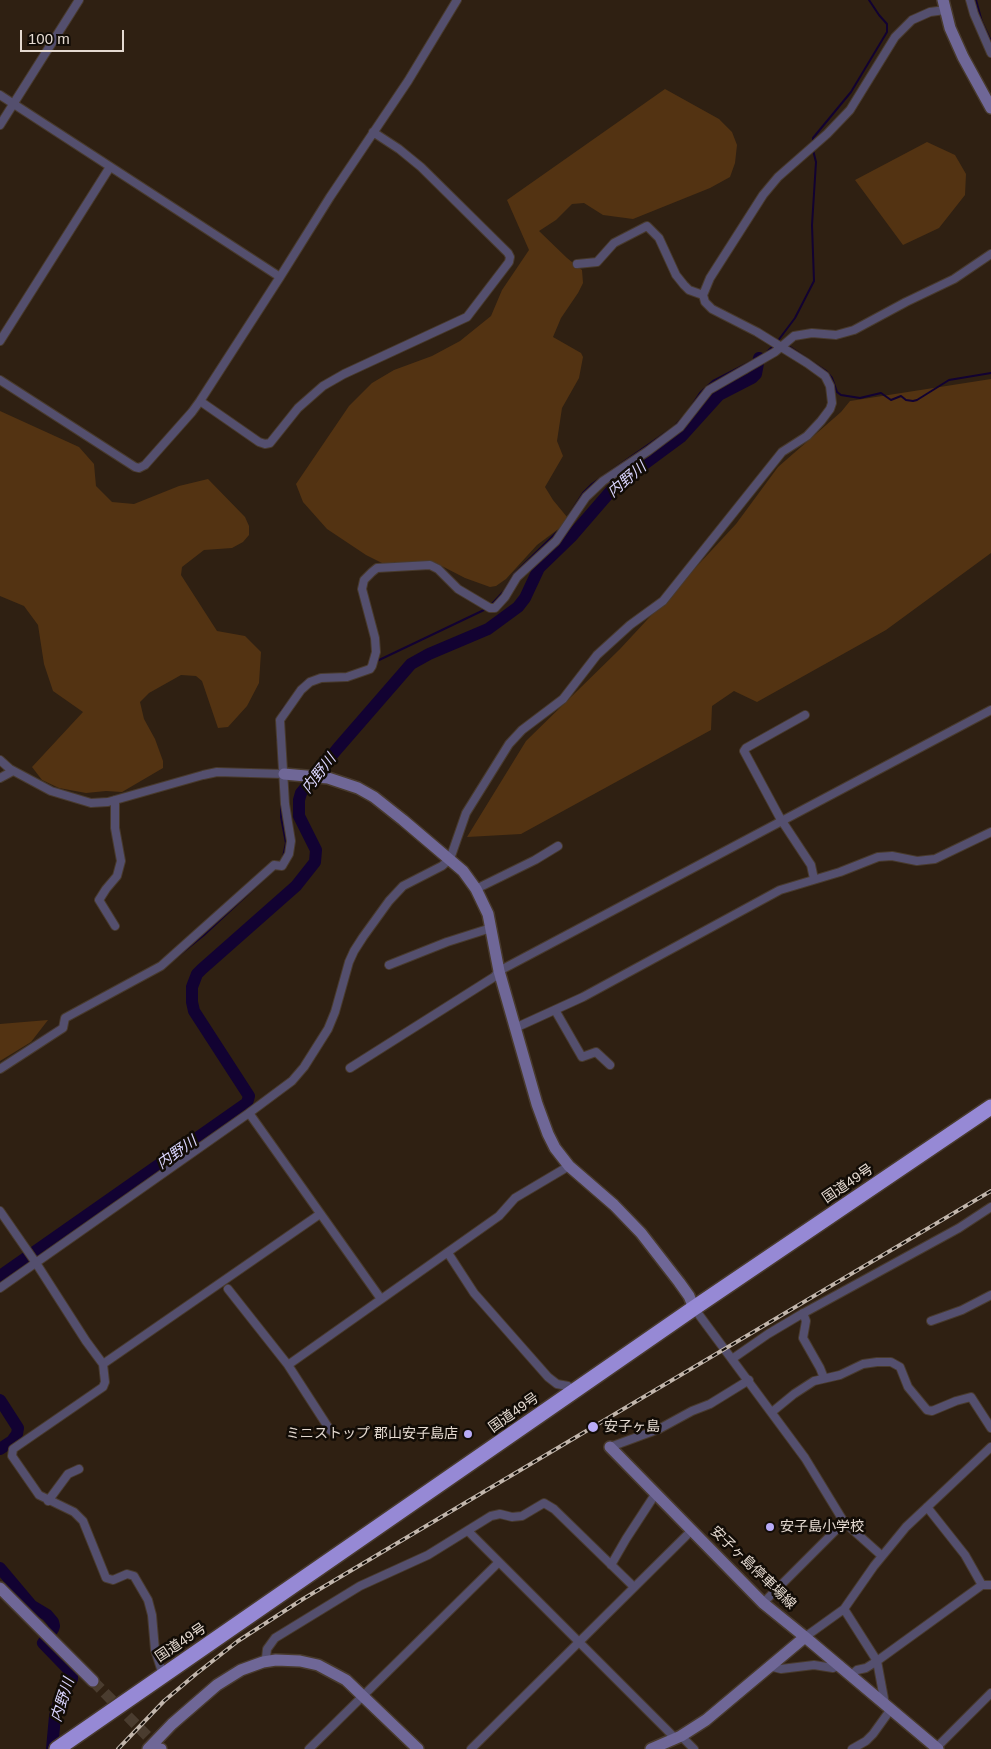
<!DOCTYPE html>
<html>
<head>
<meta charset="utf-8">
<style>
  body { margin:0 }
  #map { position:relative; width:991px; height:1749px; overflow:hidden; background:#2f2012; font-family:Arial,sans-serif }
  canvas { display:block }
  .scale { position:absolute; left:20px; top:30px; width:104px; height:22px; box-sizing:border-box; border:2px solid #e5dad1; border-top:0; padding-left:6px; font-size:15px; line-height:18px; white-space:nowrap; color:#e5dad1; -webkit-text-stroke:4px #120c06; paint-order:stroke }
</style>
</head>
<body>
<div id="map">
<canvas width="991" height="1749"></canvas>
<div class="scale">100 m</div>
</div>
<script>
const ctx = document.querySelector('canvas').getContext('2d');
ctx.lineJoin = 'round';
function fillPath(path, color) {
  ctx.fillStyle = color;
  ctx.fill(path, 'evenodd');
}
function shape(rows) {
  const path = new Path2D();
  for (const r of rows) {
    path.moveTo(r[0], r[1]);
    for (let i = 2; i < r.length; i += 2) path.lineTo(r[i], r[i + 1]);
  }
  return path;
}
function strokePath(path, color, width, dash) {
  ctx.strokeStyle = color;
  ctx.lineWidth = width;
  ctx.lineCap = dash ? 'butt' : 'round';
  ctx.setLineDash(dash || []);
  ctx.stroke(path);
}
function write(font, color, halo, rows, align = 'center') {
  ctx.font = font + ' Arial,"Noto Sans JP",sans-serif';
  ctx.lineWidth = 5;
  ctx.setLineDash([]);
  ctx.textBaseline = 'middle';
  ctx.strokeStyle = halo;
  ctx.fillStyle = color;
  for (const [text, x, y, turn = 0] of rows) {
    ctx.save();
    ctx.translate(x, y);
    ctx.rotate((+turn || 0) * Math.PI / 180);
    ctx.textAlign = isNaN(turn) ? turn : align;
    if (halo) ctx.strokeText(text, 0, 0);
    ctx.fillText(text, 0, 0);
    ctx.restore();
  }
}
const green = shape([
  [665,89,719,119,732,132,737,145,735,163,730,177,710,188,633,219,603,215,584,203,572,204,556,220,539,231,567,258,582,270,583,283,578,293,561,318,553,337,581,353,583,357,579,378,562,408,557,441,563,456,545,487,553,500,567,517,561,527,537,545,506,579,496,586,490,587,465,578,436,563,423,561,384,564,366,555,327,529,303,502,296,484,349,406,372,383,394,370,432,356,460,341,491,316,502,290,529,250,507,200],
  [927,142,955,155,966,174,965,195,939,228,903,245,855,180],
  [991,379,991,553,886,630,757,702,734,691,712,706,711,730,521,834,467,837,526,741,620,649,736,524,778,467,841,412,850,401],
  [0,411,79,447,94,464,96,486,112,502,134,504,179,486,208,479,245,517,249,526,249,535,243,542,232,548,204,550,182,567,181,575,217,631,245,636,261,652,259,683,247,706,228,727,218,728,202,681,196,676,181,675,149,693,140,702,144,719,155,739,163,761,163,768,122,792,106,791,86,793,59,788,42,780,32,767,83,712,53,691,44,664,38,625,24,606,0,596],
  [48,1020,31,1042,0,1061,0,1024]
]);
const stream = shape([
  [976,0,982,22,991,41],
  [813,143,813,138,851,92,887,32,887,24,879,15,869,0],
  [777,342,795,318,814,281,812,225,816,162,813,150],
  [787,345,826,371,832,378,837,392,841,395,860,398,881,393,891,400,901,396,906,400,913,401,917,400,949,380,991,373],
  [767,352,774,345],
  [687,413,700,393,713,381,752,361],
  [569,515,583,493,592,484,675,426,684,416],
  [491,605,504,591,514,574,558,531],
  [377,661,486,609],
  [301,685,305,681,313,677],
  [281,711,292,697],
  [277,723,277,740],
  [281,802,281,817,286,843,283,857],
  [167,965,204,935,277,867],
  [6,1061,60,1025]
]);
const river = shape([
  [0,1276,247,1103,249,1096,194,1011,192,1002,192,987,197,974,202,969,296,886,315,862,316,850,299,816,299,800,301,793,338,748,411,664,429,654,488,629,518,607,525,598,539,568,571,537,616,485,681,437,719,395,752,378,756,374,759,358],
  [0,1400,18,1428,17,1434,12,1441,0,1449],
  [0,1568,32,1606,47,1615,53,1622,54,1626,53,1629,43,1643,72,1673,72,1679,60,1698,55,1716,52,1749]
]);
const secondaryTunnel = shape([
  [93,1681,160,1749]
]);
const street = shape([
  [970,0,974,14,991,53],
  [0,95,280,277],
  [0,125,79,0],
  [577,264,597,262,614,243,647,226,659,238,676,275,684,285,689,290,703,295],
  [0,341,110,167],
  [0,380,135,467,139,468,145,465,192,412,200,401,280,277,330,197,408,81,457,0],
  [200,401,259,442,265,444,270,443,298,408,323,386,344,374,467,317,509,262,510,257,508,253,421,167,399,149,373,132],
  [805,715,746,748,744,751,780,818,811,865,814,879],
  [0,760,10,769,51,791,91,803,108,802,203,775,217,772,284,774],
  [0,778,13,771],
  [476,889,535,860,558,846],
  [115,926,99,900,106,889,117,876,121,861,115,828,115,800],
  [389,965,447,942,491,928],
  [555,1010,582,1057,596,1052,610,1065],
  [515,1028,583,997,780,890,840,872,878,857,892,856,917,861,935,859,991,832],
  [350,1068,494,977,499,971,991,710],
  [0,1069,63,1028,65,1018,161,966,274,865,282,866,289,854,291,841,285,804,280,720,301,690,310,682,321,678,347,677,370,669,372,666,376,652,375,638,362,589,364,580,372,572,377,568,430,565,438,569,458,589,490,608,495,608,505,597,517,577,556,541,586,497,603,481,648,451,680,427,709,390,775,352,794,336,812,333,836,335,854,330,906,302,954,279,991,254],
  [249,1113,381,1299],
  [0,1211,36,1263,86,1341,103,1364,105,1382,103,1387,13,1449,12,1456,39,1495,74,1512,83,1521,106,1578,113,1580,127,1574,134,1576,148,1600,152,1615,155,1650,163,1675],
  [448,1253,474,1293,548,1377,557,1384,568,1386,574,1391],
  [0,1288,249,1113,292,1081,304,1067,328,1029,335,1012,349,962,354,951,363,937,389,901,403,886,442,866,450,859,466,813,509,744,522,730,563,699,597,655,630,625,663,601,782,452,807,436,821,421,830,409,832,403,830,386,825,376,807,363,757,332,712,309,705,302,703,295,710,278,763,195,778,177,827,134,850,110,895,37,912,20,930,12,945,10],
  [228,1289,288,1365,330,1430,334,1433],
  [694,1308,805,1458,844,1522,882,1556],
  [803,1313,806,1321,803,1338,820,1368,824,1378],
  [931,1321,962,1310,991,1295],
  [732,1359,768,1334,800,1315,959,1228,991,1207],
  [103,1364,320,1214],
  [288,1365,499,1216,515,1198,569,1166],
  [772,1412,794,1394,814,1381,840,1375,863,1364,877,1362,891,1362,900,1367,908,1387,927,1410,932,1411,956,1401,971,1397,991,1428],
  [610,1447,659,1429,692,1411,710,1404,749,1380],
  [48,1501,68,1474,79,1469],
  [927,1507,965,1555,982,1585],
  [468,1531,675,1738],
  [611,1565,626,1539,656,1493],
  [763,1603,844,1522],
  [844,1609,877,1661,885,1704],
  [805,1637,844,1609,874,1566,906,1527,991,1447],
  [268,1661,266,1658,267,1649,275,1638,360,1586,428,1555,491,1516,500,1514,512,1517,522,1516,544,1503,554,1509,634,1587],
  [769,1666,781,1669,814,1665,833,1668,840,1665],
  [851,1675,857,1670,866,1668,877,1661,982,1585,991,1585],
  [681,1736,694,1749],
  [309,1749,499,1562],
  [471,1749,692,1530],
  [852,1749,866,1741,873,1734,891,1709],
  [935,1749,991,1693]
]);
const secondary = shape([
  [943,0,950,28,963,57,991,108],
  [284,774,328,778,358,788,374,797,403,820,463,871,476,889,488,914,499,971,537,1104,548,1134,555,1148,569,1166,614,1205,641,1233,679,1282,689,1296,694,1308],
  [610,1447,763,1603,805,1637,706,1720,681,1736,651,1749],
  [0,1588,93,1681],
  [805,1637,938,1749],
  [148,1749,172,1724,217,1685,241,1670,263,1662,276,1660,300,1661,318,1665,346,1680,418,1749],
  [160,1749,161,1749]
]);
const highway = shape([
  [57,1749,694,1308,991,1107]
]);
const rail = shape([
  [118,1749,164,1701,196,1674,238,1641,303,1599,991,1191]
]);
const markers = [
  [593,1427,6,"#b8abf7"],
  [468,1434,5,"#b8abf7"],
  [770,1527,5,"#b8abf7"]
];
const streetNames = [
  ["国道49号",848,1184,-34],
  ["国道49号",514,1413,-35],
  ["安子ヶ島停車場線",753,1568,44],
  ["国道49号",181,1643,-34]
];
const poiNames = [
  ["安子ヶ島",604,1427],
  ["ミニストップ 郡山安子島店",458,1434,"right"],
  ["安子島小学校",780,1527]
];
const waterNames = [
  ["内野川",627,480,-40],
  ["内野川",319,774,-52],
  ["内野川",177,1153,-35],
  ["内野川",63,1700,-72]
];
fillPath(green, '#533312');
strokePath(stream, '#120232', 2);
strokePath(river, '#120232', 12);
strokePath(secondaryTunnel, '#4a3c2f', 11, [11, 5.5]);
strokePath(street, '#483a2d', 10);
strokePath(secondary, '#483a2d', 14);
strokePath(highway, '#483a2d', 18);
strokePath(street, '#544f6e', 8);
strokePath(secondary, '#6f6797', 11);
strokePath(highway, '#9689d5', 15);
strokePath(rail, '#c2b6ac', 4);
strokePath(rail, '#120c06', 2, [5.5]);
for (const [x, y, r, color] of markers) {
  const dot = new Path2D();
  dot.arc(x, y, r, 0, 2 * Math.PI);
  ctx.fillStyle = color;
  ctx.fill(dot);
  strokePath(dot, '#120c06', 2);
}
write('14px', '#e5dad1', '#120c06', streetNames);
write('14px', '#e5dad1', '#120c06', poiNames, 'left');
write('italic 15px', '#dad5fe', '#120c06', waterNames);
</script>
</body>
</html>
